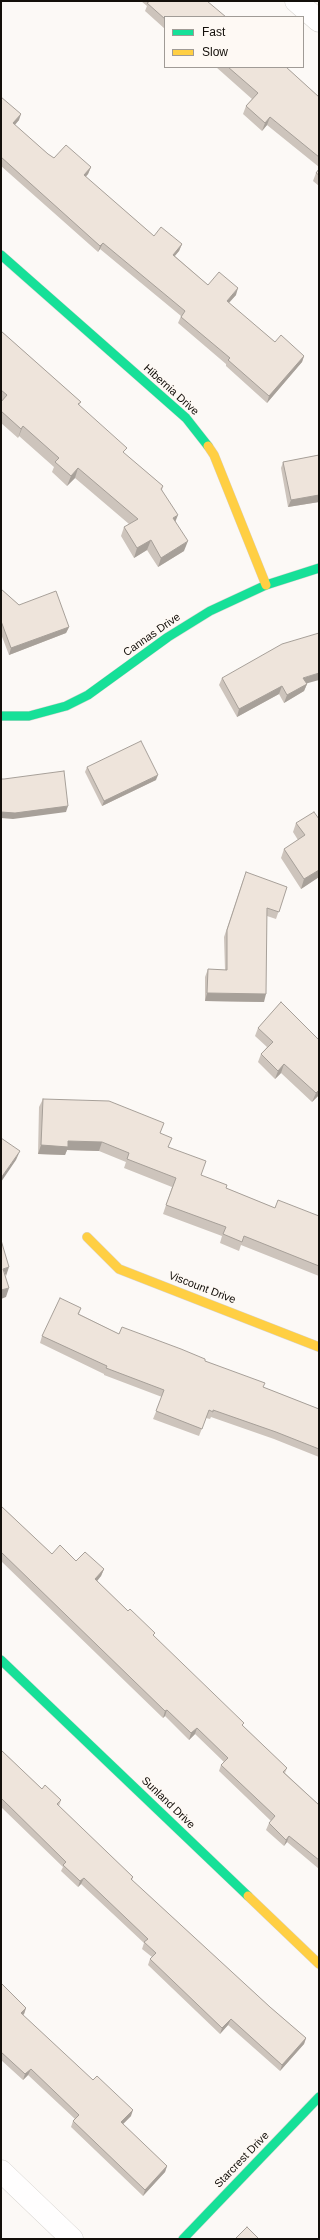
<!DOCTYPE html>
<html>
<head>
<meta charset="utf-8">
<style>
  body { margin:0 }
  #map { position:relative; width:320px; height:2240px; overflow:hidden; background:#fcf9f6; font-family:Helvetica,sans-serif }
  canvas { display:block }
  .frame { position:absolute; inset:0; border:2px solid #130f0a; pointer-events:none }
  .legend { position:absolute; left:164px; top:16px; width:140px; height:52px; box-sizing:border-box; background:#fef9f4; border:1px solid #a09b96; margin:0; padding:5px 7px; list-style:none; font-size:12px; color:#130f0a }
  .legend li { display:flex; align-items:center; gap:8px; height:20px }
  .legend b { width:20px; border:1px solid #a09b96 }
</style>
</head>
<body>
<div id="map">
<canvas width="320" height="2240"></canvas>
<div class="frame"></div>
<ul class="legend">
<li><b style="height:5px;background:#16e098"></b>Fast</li>
<li><b style="height:5px;background:#ffcf43"></b>Slow</li>
</ul>
</div>
<script>
const ctx = document.querySelector('canvas').getContext('2d');
ctx.lineJoin = 'round';
function shape(rows) {
  const path = new Path2D();
  for (const r of rows) {
    path.moveTo(r[0], r[1]);
    for (let i = 2; i < r.length; i += 2) path.lineTo(r[i], r[i + 1]);
  }
  return path;
}
function strokePath(path, color, width, dash) {
  ctx.strokeStyle = color;
  ctx.lineWidth = width;
  ctx.lineCap = dash ? 'butt' : 'round';
  ctx.setLineDash(dash || []);
  ctx.stroke(path);
}
function fillPath(path, color) {
  ctx.fillStyle = color;
  ctx.fill(path, 'evenodd');
}
function write(font, color, halo, rows, align = 'center') {
  ctx.font = font + ' Helvetica,sans-serif';
  ctx.lineWidth = 3;
  ctx.setLineDash([]);
  ctx.textBaseline = 'middle';
  ctx.strokeStyle = halo;
  ctx.fillStyle = color;
  for (const [text, x, y, turn = 0] of rows) {
    ctx.save();
    ctx.translate(x, y);
    ctx.rotate((+turn || 0) * Math.PI / 180);
    ctx.textAlign = isNaN(turn) ? turn : align;
    if (halo) ctx.strokeText(text, 0, 0);
    ctx.fillText(text, 0, 0);
    ctx.restore();
  }
}
const street = shape([
  [296,1,319,21],
  [1,2171,72,2239]
]);
const fast = shape([
  [1,255,186,418,208,446],
  [1,716,29,716,66,706,88,695,168,637,210,611,266,585,319,568],
  [1,1660,248,1896],
  [183,2239,319,2097]
]);
const slow = shape([
  [208,446,214,455,266,585],
  [87,1237,119,1269,319,1347],
  [248,1896,319,1964]
]);
const wall = shape([
  [141,1,207,1,165,17,165,29,145,11,147,6],
  [216,67,286,67,319,97,319,167,267,125,262,131,243,114,246,106,252,99],
  [1,97,19,120,15,125,48,154,54,158,91,167,88,174,86,177,154,236,182,244,179,251,175,256,208,285,236,295,229,303,275,342,304,356,302,362,267,403,226,366,226,364,178,323,181,316,100,249,98,252,1,166],
  [319,169,319,186,313,181,316,173],
  [1,331,81,402,79,405,125,454,163,486,162,490,176,522,184,551,158,567,147,550,134,558,121,536,124,527,129,524,75,478,67,486,52,472,54,467,19,436,18,438,1,423],
  [319,455,319,502,288,507,281,468,283,462],
  [1,589,19,605,69,627,66,633,9,655,1,634],
  [222,678,306,683,307,684,304,691,284,703,279,694,237,717,219,685],
  [87,767,156,780,102,806,85,772],
  [319,819,319,877,301,889,281,858,284,849,298,840,293,832,296,823],
  [243,880,287,887,276,919,267,916,264,1002,205,1001,205,977,208,969,225,970,224,937],
  [281,1002,319,1095,312,1102,281,1073,275,1079,258,1062,261,1054,267,1047,255,1036,258,1028],
  [43,1099,160,1133,169,1147,201,1175,226,1188,275,1208,319,1216,319,1276,241,1245,239,1251,220,1243,222,1236,163,1214,172,1187,124,1168,126,1162,99,1151,67,1150,65,1155,38,1154,39,1107],
  [81,1308,79,1314,119,1334,205,1361,263,1387,319,1409,319,1457,274,1439,211,1417,210,1419,206,1418,199,1436,153,1419,162,1397,104,1375,104,1374,40,1343,42,1336],
  [1,1506,52,1554,76,1561,104,1569,101,1576,97,1581,154,1636,243,1726,287,1768,285,1773,319,1805,319,1869,287,1842,284,1846,266,1830,269,1823,271,1821,219,1771,221,1765,224,1762,195,1734,189,1740,165,1716,163,1718,1,1561],
  [1,1750,42,1789,61,1800,59,1806,133,1877,132,1880,270,2007,306,2038,304,2044,280,2071,228,2025,220,2034,148,1965,150,1959,152,1957,142,1949,144,1943,81,1884,78,1887,61,1871,63,1867,1,1807],
  [1,1983,26,2008,24,2014,23,2015,131,2116,123,2124,167,2166,165,2172,143,2196,71,2127,73,2121,75,2119,28,2075,23,2080,1,2060]
]);
const shadedWall = shape([
  [21,114,19,120,11,129,13,123],
  [270,117,267,125,262,131,265,123],
  [91,167,88,174,81,181,84,175],
  [103,243,100,249,98,252,100,246],
  [182,244,179,251,170,261,173,255],
  [238,288,236,295,224,308,227,301],
  [304,356,302,362,267,403,269,396],
  [23,426,19,436,18,438,21,429],
  [78,468,75,478,67,486,71,476],
  [319,495,319,502,288,507,291,500],
  [178,515,174,525,173,518],
  [151,540,147,550,134,558,137,548],
  [188,541,184,551,158,567,161,558],
  [69,627,66,633,9,655,11,648],
  [319,673,319,680,301,685,303,678],
  [307,684,304,691,284,703,287,695],
  [282,686,279,694,237,717,239,709],
  [158,775,156,780,102,806,104,801],
  [68,806,66,812,13,819,1,818,1,812],
  [319,870,319,877,301,889,304,879],
  [207,993,266,994,264,1002,205,1001],
  [284,1064,281,1073,275,1079,278,1071],
  [319,1090,319,1095,312,1102,316,1093],
  [68,1141,102,1142,99,1151,67,1150,65,1155,38,1154,41,1145],
  [20,1151,16,1160,1,1182,1,1178],
  [9,1267,6,1276,3,1269],
  [9,1288,6,1297,1,1299,1,1290],
  [104,1569,101,1576,93,1586,95,1579],
  [167,1710,165,1716,163,1718,165,1711],
  [197,1728,195,1734,189,1740,191,1733],
  [289,1836,287,1842,284,1846,286,1840],
  [84,1878,81,1884,78,1887,80,1881],
  [26,2008,24,2014,19,2019,21,2013],
  [231,2019,228,2025,220,2034,222,2028],
  [306,2038,304,2044,280,2071,282,2065],
  [31,2069,28,2075,23,2080,25,2074],
  [133,2110,131,2116,119,2128,121,2122],
  [167,2166,165,2172,143,2196,145,2190]
]);
const building = shape([
  [150,1,207,1,226,17,165,17,165,19,147,3,150,1],
  [228,67,286,67,319,97,319,157,270,117,265,123,246,106,258,93,228,67],
  [1,97,21,114,13,123,48,154,54,158,66,145,91,167,84,175,154,236,161,227,182,244,173,255,208,285,219,272,238,288,227,301,275,342,281,335,304,356,269,396,228,360,230,358,181,317,185,311,103,243,100,246,1,157,1,97],
  [319,169,319,175,316,173,319,169],
  [1,331,81,402,78,404,127,448,123,452,163,486,161,489,178,515,173,518,188,541,161,558,151,540,137,548,124,527,138,519,78,468,71,476,55,462,59,458,23,426,21,429,1,411,1,402,7,395,1,390,1,331],
  [319,455,319,495,291,500,283,462,319,455],
  [1,589,19,605,56,591,69,627,11,648,1,621,1,589],
  [319,633,319,673,303,678,307,684,287,695,282,686,239,709,222,678,282,644,319,633],
  [141,741,158,775,104,801,87,767,141,741],
  [64,771,68,806,15,813,1,812,1,779,4,779,64,771],
  [314,812,319,819,319,870,304,879,284,849,305,835,296,823,314,812],
  [246,872,287,887,279,912,267,908,266,994,207,993,208,969,227,970,227,930,246,872],
  [281,1002,319,1040,319,1090,316,1093,284,1064,278,1071,261,1054,273,1042,258,1028,281,1002],
  [43,1099,109,1101,164,1123,160,1133,172,1138,168,1147,206,1161,201,1175,227,1185,226,1188,275,1208,278,1200,319,1216,319,1266,244,1236,242,1242,223,1234,226,1227,166,1205,176,1178,127,1159,129,1153,102,1142,68,1141,68,1147,41,1145,43,1099],
  [1,1138,20,1151,1,1178,1,1138],
  [1,1240,9,1267,3,1269,9,1288,1,1290,1,1240],
  [60,1298,81,1308,78,1314,119,1334,122,1327,181,1349,205,1359,205,1361,265,1383,263,1387,319,1409,319,1449,276,1432,213,1410,213,1412,209,1410,202,1429,156,1411,164,1390,106,1368,107,1366,42,1336,60,1298],
  [1,1506,52,1554,60,1545,76,1561,85,1552,104,1569,95,1579,128,1611,130,1609,155,1633,153,1635,244,1723,242,1725,287,1768,283,1772,319,1805,319,1860,289,1836,286,1840,269,1823,275,1816,221,1765,228,1758,197,1728,191,1733,167,1710,165,1711,1,1552,1,1506],
  [1,1750,42,1789,45,1785,61,1800,57,1804,133,1877,131,1879,270,2007,306,2038,282,2065,231,2019,222,2028,150,1959,156,1953,144,1942,148,1939,84,1878,80,1881,63,1865,66,1862,1,1798,1,1750],
  [1,1983,26,2008,21,2013,93,2080,97,2076,133,2110,121,2122,167,2166,145,2190,73,2121,79,2115,31,2069,25,2074,1,2052,1,1983],
  [247,2227,259,2239,235,2239,247,2227]
]);
const streetNames = [
  ["Hibernia Drive",171,390,42],
  ["Cannas Drive",152,635,-35],
  ["Viscount Drive",202,1288,21],
  ["Sunland Drive",168,1803,44],
  ["Starcrest Drive",242,2160,-46]
];
strokePath(street, '#d8d5d1', 23);
strokePath(fast, '#d8d5d1', 10);
strokePath(slow, '#d8d5d1', 10);
strokePath(street, '#fffefe', 22);
strokePath(fast, '#16e098', 9);
strokePath(slow, '#ffcf43', 9);
fillPath(wall, '#cdc4bc');
fillPath(shadedWall, '#a7a099');
fillPath(building, '#eee4db');
strokePath(building, '#a7a099', 1);
write('11px', '#130f0a', '#fef9f4', streetNames);
</script>
</body>
</html>
